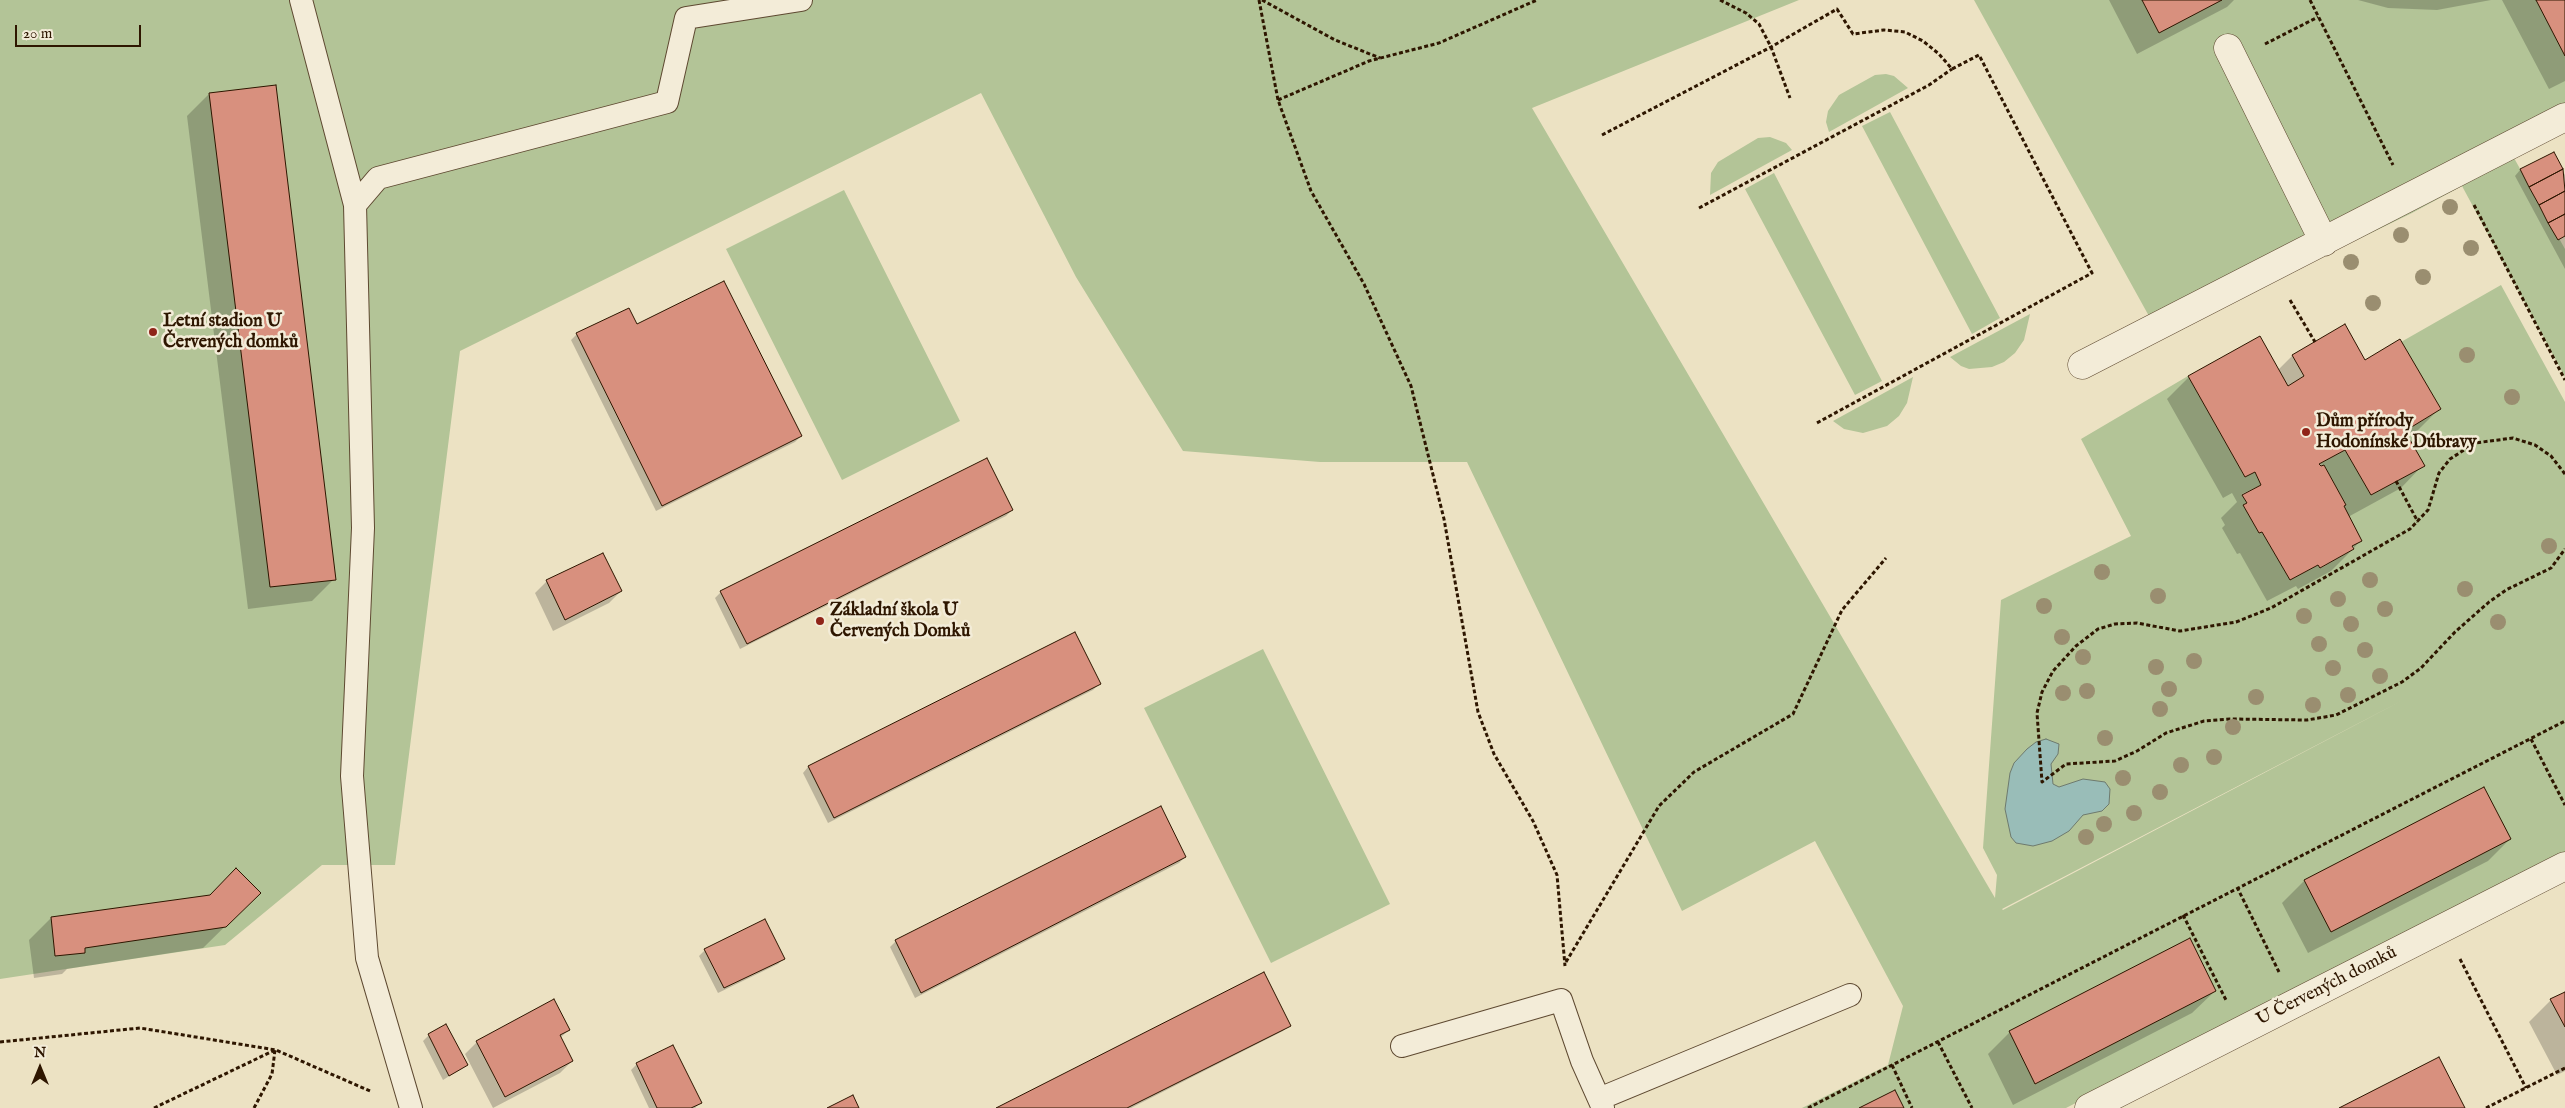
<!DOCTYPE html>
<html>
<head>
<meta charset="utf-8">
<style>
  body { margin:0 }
  #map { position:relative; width:2565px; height:1108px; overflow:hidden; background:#ece2c3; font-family:"IM FELL English",serif }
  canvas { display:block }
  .north { position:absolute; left:15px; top:1043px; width:50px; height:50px; -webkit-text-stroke:4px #f3ecd8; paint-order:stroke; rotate:0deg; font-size:14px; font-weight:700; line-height:20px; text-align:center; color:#2e1600 }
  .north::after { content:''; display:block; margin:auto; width:18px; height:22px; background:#2e1600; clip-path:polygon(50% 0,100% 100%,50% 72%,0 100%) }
  .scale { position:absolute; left:15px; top:25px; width:126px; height:22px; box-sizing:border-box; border:2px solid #2e1600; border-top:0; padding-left:6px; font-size:15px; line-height:18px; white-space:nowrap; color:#2e1600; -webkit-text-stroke:4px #f3ecd8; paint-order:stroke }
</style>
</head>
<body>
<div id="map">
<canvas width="2565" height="1108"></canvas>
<div class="north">N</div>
<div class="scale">20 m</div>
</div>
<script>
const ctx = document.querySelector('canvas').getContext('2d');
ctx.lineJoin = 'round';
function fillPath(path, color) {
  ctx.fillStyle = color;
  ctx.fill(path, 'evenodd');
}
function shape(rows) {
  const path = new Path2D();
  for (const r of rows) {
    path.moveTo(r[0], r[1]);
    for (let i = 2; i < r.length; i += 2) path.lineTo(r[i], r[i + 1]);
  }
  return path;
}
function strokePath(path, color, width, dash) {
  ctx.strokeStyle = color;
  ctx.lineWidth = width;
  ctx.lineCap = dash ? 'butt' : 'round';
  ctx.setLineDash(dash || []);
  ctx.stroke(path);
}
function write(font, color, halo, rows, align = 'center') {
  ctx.font = font + ' "IM FELL English",serif';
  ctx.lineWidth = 5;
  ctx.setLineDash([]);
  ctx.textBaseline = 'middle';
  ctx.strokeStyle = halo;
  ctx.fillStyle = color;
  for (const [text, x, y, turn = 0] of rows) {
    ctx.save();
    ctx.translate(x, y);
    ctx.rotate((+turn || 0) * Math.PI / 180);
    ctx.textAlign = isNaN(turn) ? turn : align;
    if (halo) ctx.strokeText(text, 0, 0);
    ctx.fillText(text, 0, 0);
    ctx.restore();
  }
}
const green = shape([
  [0,0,1799,0,1532,108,1995,898,1997,875,1983,848,2001,600,2131,536,2081,439,2188,376,2245,477,2255,472,2261,485,2242,494,2247,503,2243,505,2259,533,2262,532,2290,580,2318,565,2321,568,2354,549,2344,506,2346,505,2324,465,2319,464,2345,450,2371,495,2424,466,2405,431,2441,409,2401,342,2501,285,2565,402,2565,852,2066,1108,1802,1108,1888,1065,1903,1006,1815,841,1682,911,1467,462,1320,462,1183,451,1076,277,981,93,460,351,395,865,322,865,225,945,0,979],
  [2405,699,2003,910,2002,909],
  [1974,0,2565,0,2565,130,2514,158,2565,249,2565,377,2462,186,2412,213,2160,336],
  [1886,74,1894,76,1908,88,1829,132,1826,122,1828,111,1839,95,1875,75],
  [1890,112,2000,318,1972,334,1862,126],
  [1770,137,1786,143,1792,150,1710,195,1711,173,1718,162,1758,138],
  [1774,173,1882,381,1855,395,1745,189],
  [844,190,960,421,842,480,726,249],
  [2030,314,2024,340,2015,353,2004,362,1992,367,1969,369,1961,366,1950,357],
  [1913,377,1907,403,1899,416,1887,426,1863,433,1844,429,1833,421],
  [1263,649,1390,904,1271,963,1144,708]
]);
const water = shape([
  [2046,739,2059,744,2058,754,2051,764,2053,784,2059,787,2083,779,2105,782,2110,789,2109,804,2102,811,2083,815,2069,831,2052,841,2033,846,2016,843,2011,837,2005,809,2010,773,2014,763,2027,749,2036,742,2046,739]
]);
const shadow = shape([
  [2109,0,2234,0,2227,7,2137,54],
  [2358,0,2491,0,2437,10,2388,8],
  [2502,0,2565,0,2565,81,2549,89],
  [209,94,334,579,312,601,248,609,187,116],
  [2553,153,2565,175,2565,269,2515,176,2520,170],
  [637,326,801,436,795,442,656,511,571,340,577,334],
  [2344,326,2364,361,2439,409,2417,431,2407,437,2423,465,2401,488,2348,517,2360,541,2353,549,2331,571,2298,589,2296,586,2267,601,2240,553,2237,554,2222,528,2225,525,2221,518,2237,502,2232,493,2223,498,2167,399,2189,377,2278,370,2292,356],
  [1012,510,1006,516,740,649,715,598,721,592],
  [603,554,621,591,609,603,553,631,535,593,547,581],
  [1099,684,1093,690,828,823,803,773,808,767],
  [2510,839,2488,861,2308,953,2282,903,2304,881],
  [1185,857,1179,863,915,998,890,947,896,941],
  [259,893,203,948,67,969,62,974,34,978,29,940,51,918],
  [705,950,783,959,778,964,718,993,699,956],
  [2215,991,2192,1013,2013,1105,1988,1054,2010,1032],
  [2565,993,2565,1071,2557,1075,2529,1022,2551,1000],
  [553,1001,569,1030,560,1038,572,1061,560,1073,493,1108,465,1054,477,1042],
  [1289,1025,1283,1031,1131,1108,998,1108],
  [429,1035,467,1065,443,1080,423,1041],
  [637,1064,700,1103,695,1108,649,1108,631,1070]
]);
const building = shape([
  [2142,0,2222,0,2159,33,2142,0],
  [2536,0,2565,0,2565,56,2536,0],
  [276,85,336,580,270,587,209,93,276,85],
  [2554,152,2563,169,2529,187,2520,169,2554,152],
  [2563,169,2565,191,2539,205,2529,187,2563,169],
  [2565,191,2565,214,2548,223,2539,205,2565,191],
  [2565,214,2565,236,2558,240,2548,223,2565,214],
  [724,281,802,436,662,506,576,333,629,308,637,324,724,281],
  [2345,324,2365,360,2400,339,2441,409,2405,431,2425,466,2371,495,2345,450,2319,464,2321,466,2324,465,2346,505,2344,506,2362,541,2352,546,2354,549,2320,568,2318,565,2290,580,2262,532,2259,533,2243,505,2247,503,2242,495,2261,485,2255,472,2245,477,2188,376,2260,336,2288,386,2304,376,2292,355,2345,324],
  [987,458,1013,510,747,644,720,591,987,458],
  [603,553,622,591,565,620,546,580,603,553],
  [1075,632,1101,684,834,818,808,766,1075,632],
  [2484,787,2511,839,2331,932,2304,880,2484,787],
  [1161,806,1186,857,921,993,895,940,1161,806],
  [236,868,261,893,226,927,85,948,85,953,55,956,51,917,210,895,236,868],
  [765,919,785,959,724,988,704,949,765,919],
  [2190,938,2216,991,2035,1084,2009,1031,2190,938],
  [1264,972,1291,1026,1127,1108,996,1108,1264,972],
  [2565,992,2565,1027,2550,999,2565,992],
  [554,999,570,1030,560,1035,573,1061,505,1097,476,1041,554,999],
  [446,1024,468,1065,449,1076,428,1034,446,1024],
  [673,1045,702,1103,691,1108,657,1108,636,1063,673,1045],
  [2439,1057,2465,1108,2339,1108,2439,1057],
  [1895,1090,1904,1108,1859,1108,1895,1090],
  [853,1095,859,1108,827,1108,853,1095]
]);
const path = shape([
  [1259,0,1278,100,1311,191,1364,284,1411,386,1444,519,1478,712,1494,754,1533,821,1557,875,1565,966],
  [1262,0,1335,40,1380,58],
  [1720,0,1746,13,1759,24,1771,47,1790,98],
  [2310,0,2393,165],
  [2265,44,2318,17],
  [1278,100,1369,61,1439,43,1537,0],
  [1602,135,1771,47,1837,9,1853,34,1884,30,1905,32,1923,41,1939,54,1952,69,1979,55,2092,273,1815,424],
  [2474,205,2565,380],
  [1699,208,1929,85,1952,69],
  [2290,300,2315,342],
  [2565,474,2551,456,2535,445,2513,438,2475,443,2450,459,2439,473,2428,510,2410,529,2271,608,2236,622,2180,631,2137,623,2115,624,2098,629,2076,646,2053,671,2042,692,2037,713,2042,782,2066,764,2115,761,2137,751,2166,733,2204,721,2230,719,2307,720,2336,715,2402,682,2421,668,2455,632,2489,602,2506,590,2551,568,2565,549],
  [2396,481,2418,522],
  [2531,739,2565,805],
  [2237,887,2279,972],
  [2183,915,2226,1000],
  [2460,959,2526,1088],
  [1566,962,1659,806,1694,772,1793,714,1842,610,1886,558],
  [0,1042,140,1028,276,1050,370,1091],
  [1938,1042,1972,1108],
  [1892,1065,1912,1108],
  [154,1108,275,1050],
  [254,1108,272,1074,275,1050],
  [1808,1108,2565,721],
  [2486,1108,2565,1068]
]);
const service = shape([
  [301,0,355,205],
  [1402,1046,1561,1000,1582,1061,1603,1108],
  [1599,1099,1850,995],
  [411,1108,367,958,352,776,363,528,355,205,378,178,667,102,686,18,801,0]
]);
const minor = shape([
  [2228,48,2324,242],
  [2082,365,2565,117],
  [2089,1108,2565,866]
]);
const trees = [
  [2450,207],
  [2401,235],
  [2471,248],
  [2351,262],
  [2423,277],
  [2373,303],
  [2467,355],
  [2512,397],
  [2549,546],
  [2102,572],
  [2370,580],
  [2465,589],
  [2158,596],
  [2338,599],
  [2044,606],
  [2385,609],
  [2304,616],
  [2498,622],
  [2351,624],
  [2062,637],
  [2319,644],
  [2365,650],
  [2083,657],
  [2194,661],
  [2156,667],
  [2333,668],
  [2380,676],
  [2169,689],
  [2087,691],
  [2063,693],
  [2348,695],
  [2256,697],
  [2313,705],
  [2160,709],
  [2233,727],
  [2105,738],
  [2214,757],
  [2181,765],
  [2123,778],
  [2160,792],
  [2134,813],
  [2104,824],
  [2086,837]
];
const markers = [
  [153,332,5,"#8f2418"],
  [2306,432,5,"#8f2418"],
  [820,621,5,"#8f2418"]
];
const poiNames = [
  ["Letní stadion U",163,322],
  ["Červených domků",163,343],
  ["Dům přírody",2316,422],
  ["Hodonínské Dúbravy",2316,443],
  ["Základní škola U",830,611],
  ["Červených Domků",830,632]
];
const streetNames = [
  ["U Červených domků",2327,987,-27]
];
fillPath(green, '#b3c497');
fillPath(water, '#99bdb8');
strokePath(water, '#6e7a6e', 1);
fillPath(shadow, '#0003');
fillPath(building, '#d8907e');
strokePath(building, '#2e1600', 1);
strokePath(service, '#5e4931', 24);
strokePath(minor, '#5e4931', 29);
strokePath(path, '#2e1600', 3, [4, 2.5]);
strokePath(service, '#f3ecd8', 22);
strokePath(minor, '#f3ecd8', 28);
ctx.fillStyle = '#9a8e70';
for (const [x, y] of trees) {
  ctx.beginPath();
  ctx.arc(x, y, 8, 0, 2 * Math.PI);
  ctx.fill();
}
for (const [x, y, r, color] of markers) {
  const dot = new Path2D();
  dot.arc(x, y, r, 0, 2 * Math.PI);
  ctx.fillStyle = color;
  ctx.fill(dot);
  strokePath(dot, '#f3ecd8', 2);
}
write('bold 18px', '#2e1600', '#f3ecd8', poiNames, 'left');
write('18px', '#2e1600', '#f3ecd8', streetNames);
</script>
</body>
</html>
